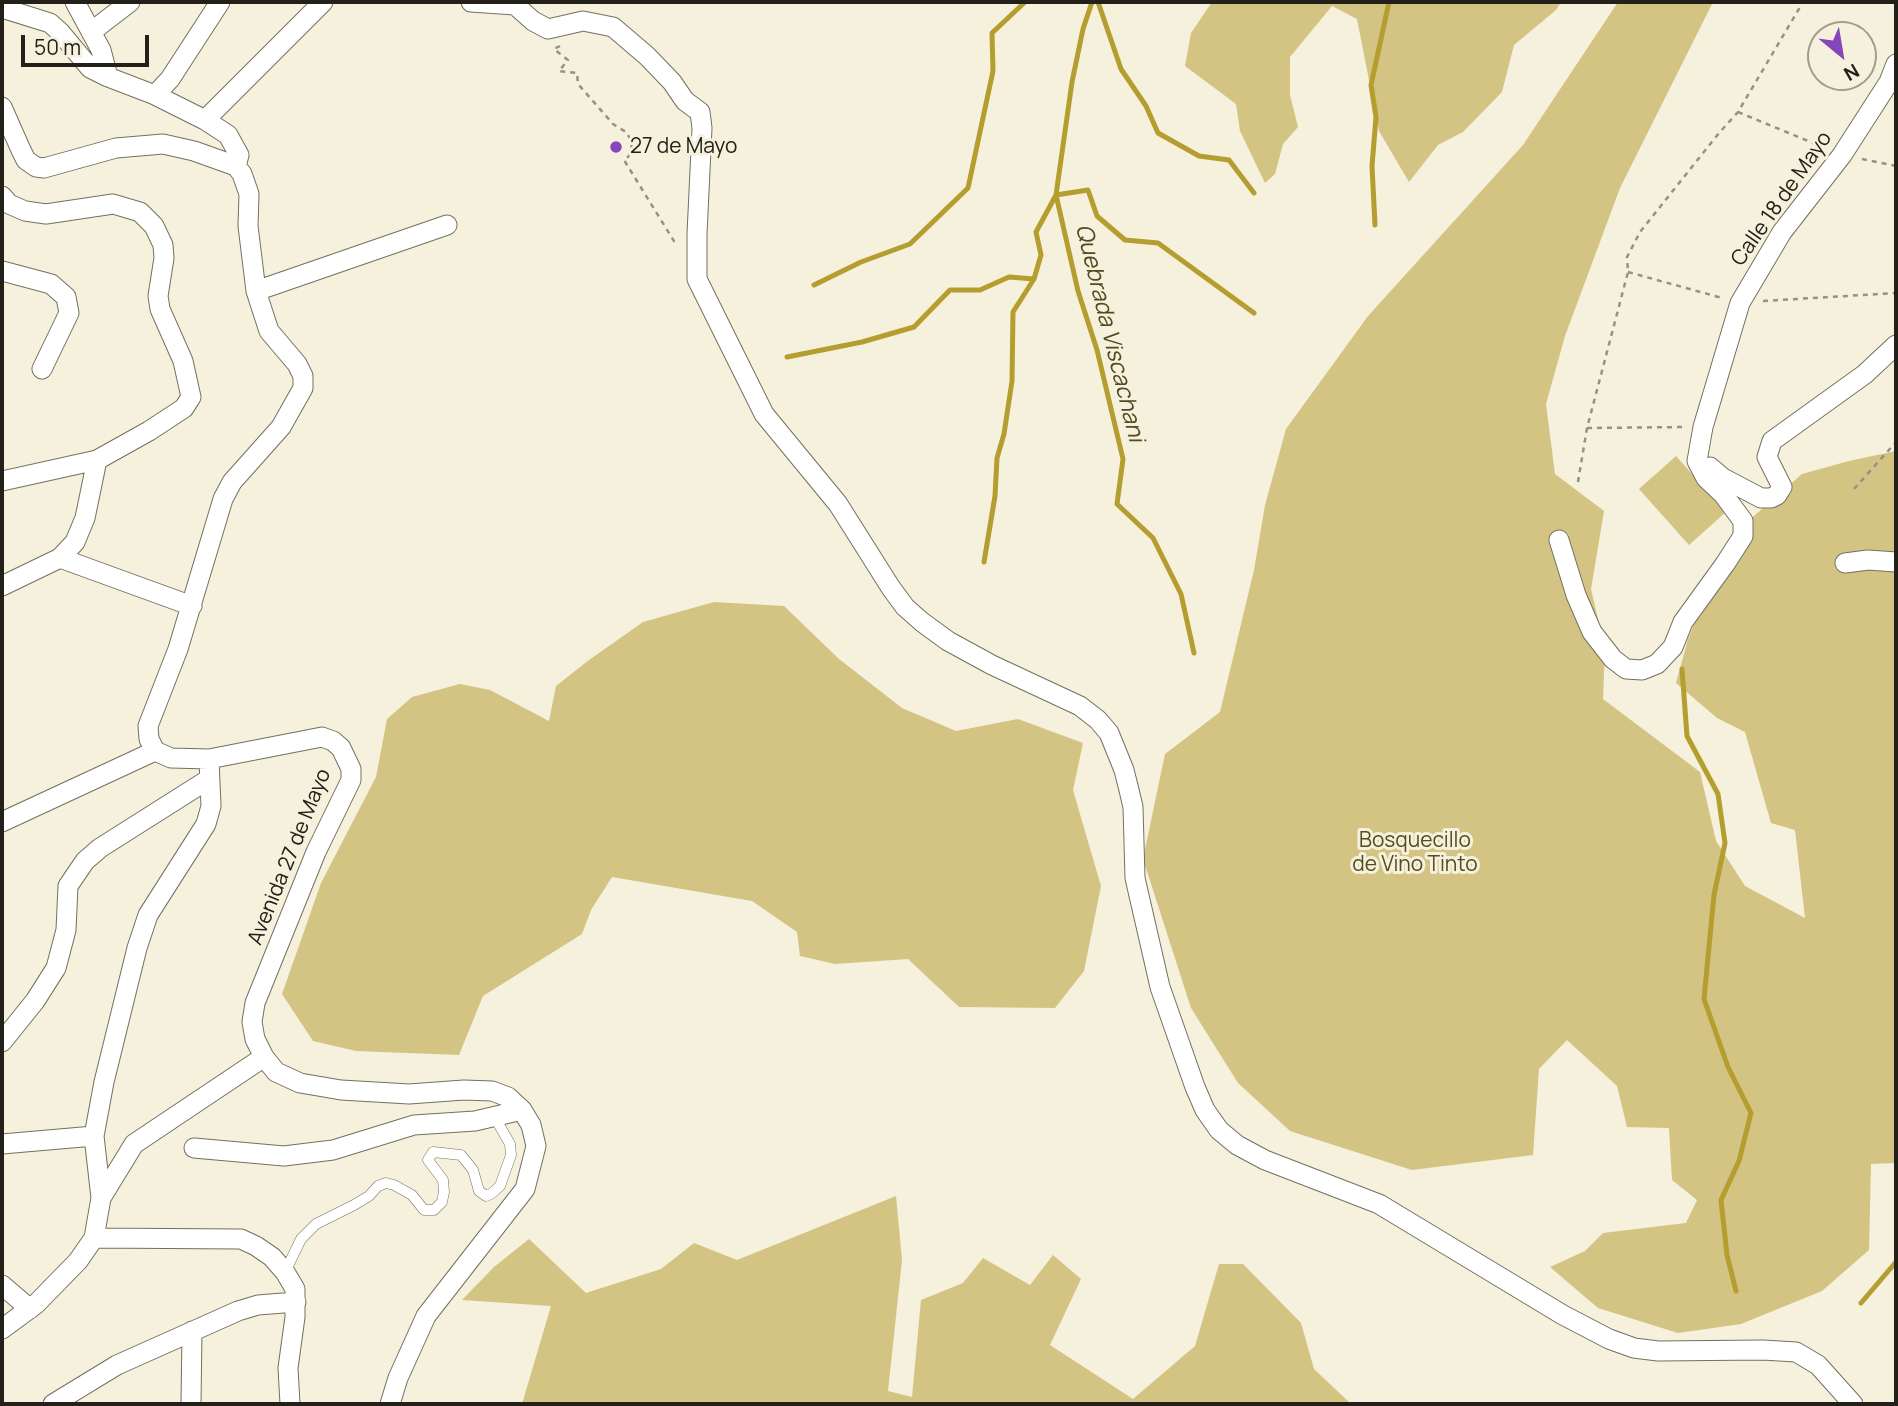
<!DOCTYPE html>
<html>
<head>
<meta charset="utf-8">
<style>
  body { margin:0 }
  #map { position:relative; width:1898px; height:1406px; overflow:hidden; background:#f5f1dd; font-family:Manrope,sans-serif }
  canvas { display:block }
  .frame { position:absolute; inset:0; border:4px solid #222019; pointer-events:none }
  .north { position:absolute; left:1807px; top:21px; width:70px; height:70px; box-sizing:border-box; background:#f5f1dd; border:2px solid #a19d8f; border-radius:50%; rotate:150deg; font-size:19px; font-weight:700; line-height:28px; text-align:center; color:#222019 }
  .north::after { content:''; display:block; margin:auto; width:24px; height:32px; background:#8646bb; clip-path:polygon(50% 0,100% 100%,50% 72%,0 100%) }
  .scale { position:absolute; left:21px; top:35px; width:128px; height:32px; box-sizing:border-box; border:4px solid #222019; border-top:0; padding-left:9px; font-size:21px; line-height:24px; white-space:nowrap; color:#222019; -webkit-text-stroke:5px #f5f1dd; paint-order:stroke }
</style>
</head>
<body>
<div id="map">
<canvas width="1898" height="1406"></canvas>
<div class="frame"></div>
<div class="north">N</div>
<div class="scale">50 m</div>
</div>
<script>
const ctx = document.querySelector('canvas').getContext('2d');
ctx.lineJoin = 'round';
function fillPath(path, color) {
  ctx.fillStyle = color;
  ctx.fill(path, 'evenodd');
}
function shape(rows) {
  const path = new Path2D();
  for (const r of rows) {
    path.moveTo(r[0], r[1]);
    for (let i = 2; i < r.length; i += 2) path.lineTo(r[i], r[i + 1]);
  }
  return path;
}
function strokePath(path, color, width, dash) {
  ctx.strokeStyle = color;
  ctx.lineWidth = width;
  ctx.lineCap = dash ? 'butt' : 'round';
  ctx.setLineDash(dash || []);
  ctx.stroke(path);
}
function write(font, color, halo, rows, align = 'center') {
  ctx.font = font + ' Manrope,sans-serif';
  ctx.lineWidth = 6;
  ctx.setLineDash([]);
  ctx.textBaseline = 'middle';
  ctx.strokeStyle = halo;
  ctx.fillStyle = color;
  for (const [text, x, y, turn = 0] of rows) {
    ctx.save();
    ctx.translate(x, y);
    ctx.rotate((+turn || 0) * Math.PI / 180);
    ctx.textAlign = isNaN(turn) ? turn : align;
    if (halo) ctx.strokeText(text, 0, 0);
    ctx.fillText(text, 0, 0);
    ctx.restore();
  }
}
const green = shape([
  [1212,2,1561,2,1556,10,1514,45,1502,92,1463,132,1438,145,1409,182,1379,131,1357,19,1332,6,1290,57,1290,95,1298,127,1283,144,1275,174,1265,183,1240,131,1236,104,1185,66,1191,33],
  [1618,2,1713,2,1620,188,1565,336,1546,404,1555,474,1604,511,1591,589,1605,649,1603,699,1700,772,1716,841,1745,886,1805,918,1795,830,1771,823,1745,732,1717,718,1676,683,1688,639,1731,536,1802,474,1849,461,1896,451,1896,1163,1871,1164,1869,1250,1822,1291,1741,1324,1678,1333,1598,1308,1550,1267,1585,1251,1603,1233,1686,1223,1697,1200,1672,1180,1669,1128,1627,1127,1617,1086,1567,1040,1539,1069,1533,1155,1412,1170,1290,1131,1238,1083,1191,1008,1143,859,1165,754,1220,712,1254,570,1265,505,1286,429,1368,316,1523,145],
  [1676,456,1726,512,1689,545,1639,489],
  [714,602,784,606,839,659,902,708,956,731,1018,719,1083,743,1073,790,1101,886,1084,971,1055,1008,959,1007,908,959,835,964,800,956,797,932,752,901,612,877,591,910,582,934,483,996,459,1055,356,1051,313,1041,282,994,321,883,376,777,387,719,412,697,460,684,490,690,549,721,556,686,589,660,643,622],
  [896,1196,902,1260,888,1391,912,1397,921,1300,963,1283,983,1258,1030,1285,1053,1255,1081,1279,1050,1345,1133,1399,1195,1346,1219,1264,1243,1264,1301,1323,1314,1369,1351,1404,522,1404,551,1306,462,1300,494,1267,529,1239,586,1293,661,1269,694,1243,737,1260]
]);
const stream = shape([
  [1092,2,1083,29,1072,82,1056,195,1078,291,1097,350,1123,459,1117,504,1153,538,1181,594,1194,653],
  [1098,2,1121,69,1146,106,1158,133,1199,156,1229,160,1254,193],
  [1375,225,1372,166,1376,117,1371,85,1389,2],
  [814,285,861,262,910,244,968,188,993,71,992,33,1025,2],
  [787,357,862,342,914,327,950,290,980,290,1009,277,1034,279],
  [984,562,995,496,997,458,1004,434,1012,381,1013,312,1034,279,1041,255,1036,232,1056,195,1088,190,1097,216,1125,240,1158,243,1254,313],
  [1682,669,1687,736,1718,794,1725,843,1714,895,1704,999,1728,1067,1751,1113,1739,1161,1721,1200,1727,1255,1736,1291],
  [1861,1303,1896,1262]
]);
const path = shape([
  [560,46,554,49,568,60,559,71,577,73,578,84,613,124,626,132,631,140,632,150,628,157,624,160,677,246],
  [1738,112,1825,148],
  [1862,159,1896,166],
  [1628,272,1722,298],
  [1763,301,1896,293],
  [1587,428,1686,427],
  [1578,482,1587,428,1628,272,1627,257,1640,232,1719,133,1738,112,1803,2],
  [1854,489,1896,442]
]);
const service = shape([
  [285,1272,301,1239,316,1224,354,1205,369,1196,378,1186,386,1183,394,1185,412,1195,424,1210,434,1210,442,1202,444,1192,443,1180,428,1160,433,1152,461,1155,473,1170,479,1191,486,1196,491,1194,500,1186,511,1155,510,1144,494,1116]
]);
const minor = shape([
  [75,2,101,50,108,77,155,95,205,120,228,135,239,155,236,166],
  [471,2,515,5,533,21,548,29,583,21,613,27,647,56,672,82,685,101,700,112,702,128,697,234,697,279,764,414,838,504,891,588,905,607,922,622,948,641,992,665,1080,706,1098,720,1109,733,1124,770,1129,790,1133,807,1135,878,1160,987,1195,1087,1205,1110,1219,1130,1237,1145,1265,1160,1379,1204,1563,1315,1609,1339,1634,1348,1658,1351,1763,1350,1796,1352,1818,1365,1853,1404],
  [2,8,50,23,60,32,90,68,108,77],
  [91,32,130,2],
  [155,95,170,79,220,2],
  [2,107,21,150,26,160,36,167,44,168,116,148,163,144,194,151,236,166,242,174,249,194,248,226,256,291,269,331,297,364,303,376,303,388,281,427,232,482,223,499,178,649,148,726,149,739,155,751,171,758,209,759,322,737,333,741,341,748,351,769,351,780,316,852,255,1003,252,1022,255,1039,264,1057,276,1072,300,1083,341,1090,409,1094,464,1090,492,1091,508,1097,522,1110,531,1125,536,1146,525,1189,426,1316,398,1378,390,1404],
  [205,120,323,2],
  [2,196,9,204,25,211,46,214,113,204,140,212,154,226,163,245,164,258,158,296,160,309,183,361,191,397,184,408,149,431,97,460,2,481],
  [2,271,51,284,66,297,69,313,42,369],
  [256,291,447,225],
  [1710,467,1723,478,1761,498,1771,498,1777,495,1782,487,1767,457,1772,441,1865,374,1896,345],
  [1559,540,1576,595,1592,632,1613,659,1626,669,1642,670,1657,664,1673,647,1683,622,1725,564,1743,536,1743,521,1723,494,1706,478,1697,461,1703,427,1740,303,1782,232,1842,155,1889,82,1896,64],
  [60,558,192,606],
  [1845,563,1868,560,1896,562],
  [2,586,60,558,75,542,85,518,97,460],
  [2,822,155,751],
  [2,1042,35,1001,56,968,66,930,68,886,85,861,100,848,209,779],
  [2,1144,94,1136],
  [194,1148,284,1156,333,1150,414,1125,475,1121,522,1110],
  [101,1198,94,1136,104,1082,137,948,148,915,206,824,211,806,209,759],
  [94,1238,241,1239,256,1246,272,1257,285,1272,295,1289,295,1317,288,1368,290,1404],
  [2,1285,30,1309],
  [2,1329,36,1304,78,1261,94,1238,101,1198,134,1144,264,1057],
  [53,1404,117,1365,238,1311,258,1305,296,1302],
  [191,1404,192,1331]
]);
const markers = [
  [616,147,7,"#8646bb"]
];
const poiNames = [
  ["27 de Mayo",630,147]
];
const streetNames = [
  ["Calle 18 de Mayo",1782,199,-55],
  ["Avenida 27 de Mayo",290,857,-68]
];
const parkNames = [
  ["Bosquecillo",1415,841],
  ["de Vino Tinto",1415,865]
];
const waterNames = [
  ["Quebrada Viscachani",1109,333,76]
];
fillPath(green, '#d3c483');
strokePath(stream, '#b59d2f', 5);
strokePath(service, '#74705f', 11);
strokePath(minor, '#74705f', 21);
strokePath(path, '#959284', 2.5, [5, 5]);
strokePath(service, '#fff', 10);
strokePath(minor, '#fff', 19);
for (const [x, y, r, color] of markers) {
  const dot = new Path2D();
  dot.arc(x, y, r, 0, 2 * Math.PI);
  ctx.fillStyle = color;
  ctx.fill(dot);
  strokePath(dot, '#f5f1dd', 2.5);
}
write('21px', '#222019', '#f5f1dd', poiNames, 'left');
write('21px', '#222019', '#f5f1dd', streetNames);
write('21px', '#554b1f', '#f5f1dd', parkNames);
write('italic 23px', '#53491e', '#f5f1dd', waterNames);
</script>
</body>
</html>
